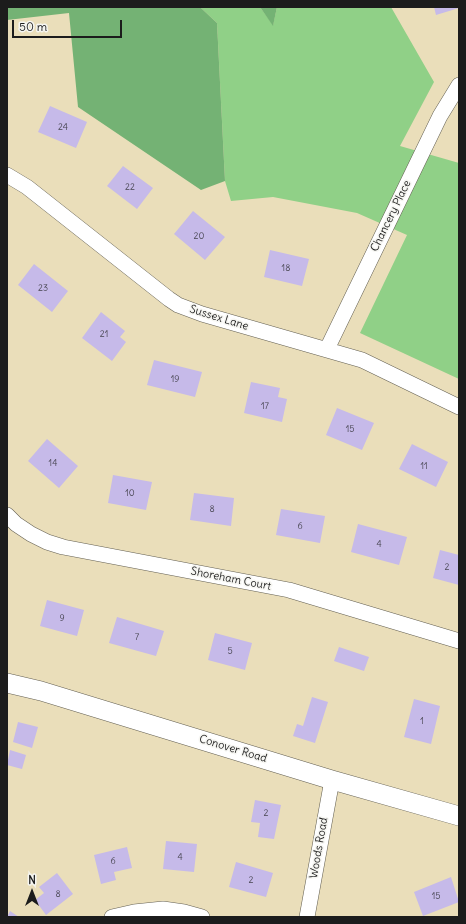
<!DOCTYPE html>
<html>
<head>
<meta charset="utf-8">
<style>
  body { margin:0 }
  #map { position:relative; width:466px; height:924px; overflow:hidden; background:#eadeba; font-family:Delius,sans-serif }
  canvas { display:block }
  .frame { position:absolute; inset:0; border:8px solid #1c1c1c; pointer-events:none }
  .north { position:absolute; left:12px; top:872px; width:40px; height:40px; -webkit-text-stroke:3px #f6f6f2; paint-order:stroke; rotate:0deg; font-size:11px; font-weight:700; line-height:16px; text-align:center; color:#1c1c1c }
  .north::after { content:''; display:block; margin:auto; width:14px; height:18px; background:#1c1c1c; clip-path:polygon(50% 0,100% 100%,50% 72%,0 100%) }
  .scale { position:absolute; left:12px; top:20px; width:110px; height:18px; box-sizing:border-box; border:2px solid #1c1c1c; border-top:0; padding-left:5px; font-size:12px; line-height:14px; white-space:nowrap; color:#1c1c1c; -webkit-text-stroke:3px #f6f6f2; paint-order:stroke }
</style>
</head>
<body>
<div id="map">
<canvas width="466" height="924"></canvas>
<div class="frame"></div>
<div class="north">N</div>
<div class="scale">50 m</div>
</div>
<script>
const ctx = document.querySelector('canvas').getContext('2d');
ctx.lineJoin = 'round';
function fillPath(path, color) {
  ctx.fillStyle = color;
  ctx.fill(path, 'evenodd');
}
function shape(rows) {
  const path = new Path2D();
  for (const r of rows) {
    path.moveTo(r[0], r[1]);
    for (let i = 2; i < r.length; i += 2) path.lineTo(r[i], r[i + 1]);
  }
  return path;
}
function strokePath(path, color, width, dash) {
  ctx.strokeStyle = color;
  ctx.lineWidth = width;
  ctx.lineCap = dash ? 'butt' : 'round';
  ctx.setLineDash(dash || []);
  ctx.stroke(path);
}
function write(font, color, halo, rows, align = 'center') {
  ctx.font = font + ' Delius,sans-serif';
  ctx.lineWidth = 3;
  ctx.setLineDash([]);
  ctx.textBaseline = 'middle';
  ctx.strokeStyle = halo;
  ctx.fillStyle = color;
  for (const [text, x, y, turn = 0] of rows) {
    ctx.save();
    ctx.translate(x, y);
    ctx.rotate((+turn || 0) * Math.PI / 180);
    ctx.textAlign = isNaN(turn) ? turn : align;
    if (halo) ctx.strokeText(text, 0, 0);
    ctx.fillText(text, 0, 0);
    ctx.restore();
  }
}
const green = shape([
  [200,7,260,7,273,25,277,7,391,7,434,82,400,146,459,163,459,379,360,333,407,235,357,213,273,197,231,201,225,181,217,23]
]);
const forest = shape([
  [7,7,200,7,217,23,225,181,201,190,78,107,69,13,7,20],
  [260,7,277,7,273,26]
]);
const building = shape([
  [434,7,459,7,459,8,436,15],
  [50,106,87,122,76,148,38,132],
  [123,166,153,188,137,209,107,186],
  [193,211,225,237,205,260,174,234],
  [270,250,309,259,302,286,264,277],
  [34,264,68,291,52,312,18,285],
  [101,312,125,331,120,337,126,342,112,361,82,338],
  [154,360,202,372,195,397,147,385],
  [251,382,280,388,278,397,287,399,282,422,244,413],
  [337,408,374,423,362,450,326,435],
  [47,439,78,466,59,488,28,461],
  [412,444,448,462,436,487,399,469],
  [113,475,152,482,146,510,108,503],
  [194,493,234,498,231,526,190,520],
  [281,509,325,516,320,543,276,535],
  [358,524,407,537,399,565,351,552],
  [440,550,459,555,459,585,433,578],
  [47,600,84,610,77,636,40,626],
  [117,617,164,631,156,656,109,643],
  [215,633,252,643,245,670,208,660],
  [339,647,369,657,364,671,334,661],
  [312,697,328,702,315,743,293,736,297,724,303,726],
  [414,699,440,706,431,744,404,737],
  [18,722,38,727,32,748,13,742],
  [10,750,26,755,22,769,7,765],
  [255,800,281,805,274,839,258,837,260,823,251,822],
  [166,841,197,844,194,872,163,869],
  [127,847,132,868,114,872,116,880,101,884,94,855],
  [236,862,273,873,266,897,229,887],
  [57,873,73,894,46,915,35,900,44,893,39,887],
  [451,877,459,902,423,916,414,892],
  [10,911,19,917,7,917]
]);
const minor = shape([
  [7,175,27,187,169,299,178,305,202,314,362,360,459,407],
  [327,349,440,116,459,85],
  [7,515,16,524,31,534,47,542,63,547,289,590,459,641],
  [112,917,134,912,163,909,184,912,202,917],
  [307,917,332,780]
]);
const tertiary = shape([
  [7,683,41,691,332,780,459,816]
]);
const numberNames = [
  ["24",63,127],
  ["22",130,187],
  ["20",199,236],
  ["18",286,268],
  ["23",43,288],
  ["21",104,334],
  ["19",175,379],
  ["17",265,406],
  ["15",350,429],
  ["14",53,463],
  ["11",424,466],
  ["10",130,493],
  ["8",212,509],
  ["6",300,526],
  ["4",379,544],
  ["2",447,567],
  ["9",62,618],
  ["7",137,637],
  ["5",230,651],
  ["1",422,721],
  ["2",266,813],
  ["4",180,857],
  ["6",113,861],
  ["2",251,880],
  ["8",58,894],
  ["15",436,896]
];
const streetNames = [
  ["Chancery Place",391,216,-64],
  ["Sussex Lane",219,318,17],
  ["Shoreham Court",231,579,11],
  ["Conover Road",233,749,17],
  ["Woods Road",319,848,-80]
];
fillPath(green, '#90d087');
fillPath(forest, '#74b274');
fillPath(building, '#c6bae9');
strokePath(minor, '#646053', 16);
strokePath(tertiary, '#646053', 20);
strokePath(minor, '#fff', 15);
strokePath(tertiary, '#fff', 19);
write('9px', '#46444f', null, numberNames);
write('11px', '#1c1c1c', '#f6f6f2', streetNames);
</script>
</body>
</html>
